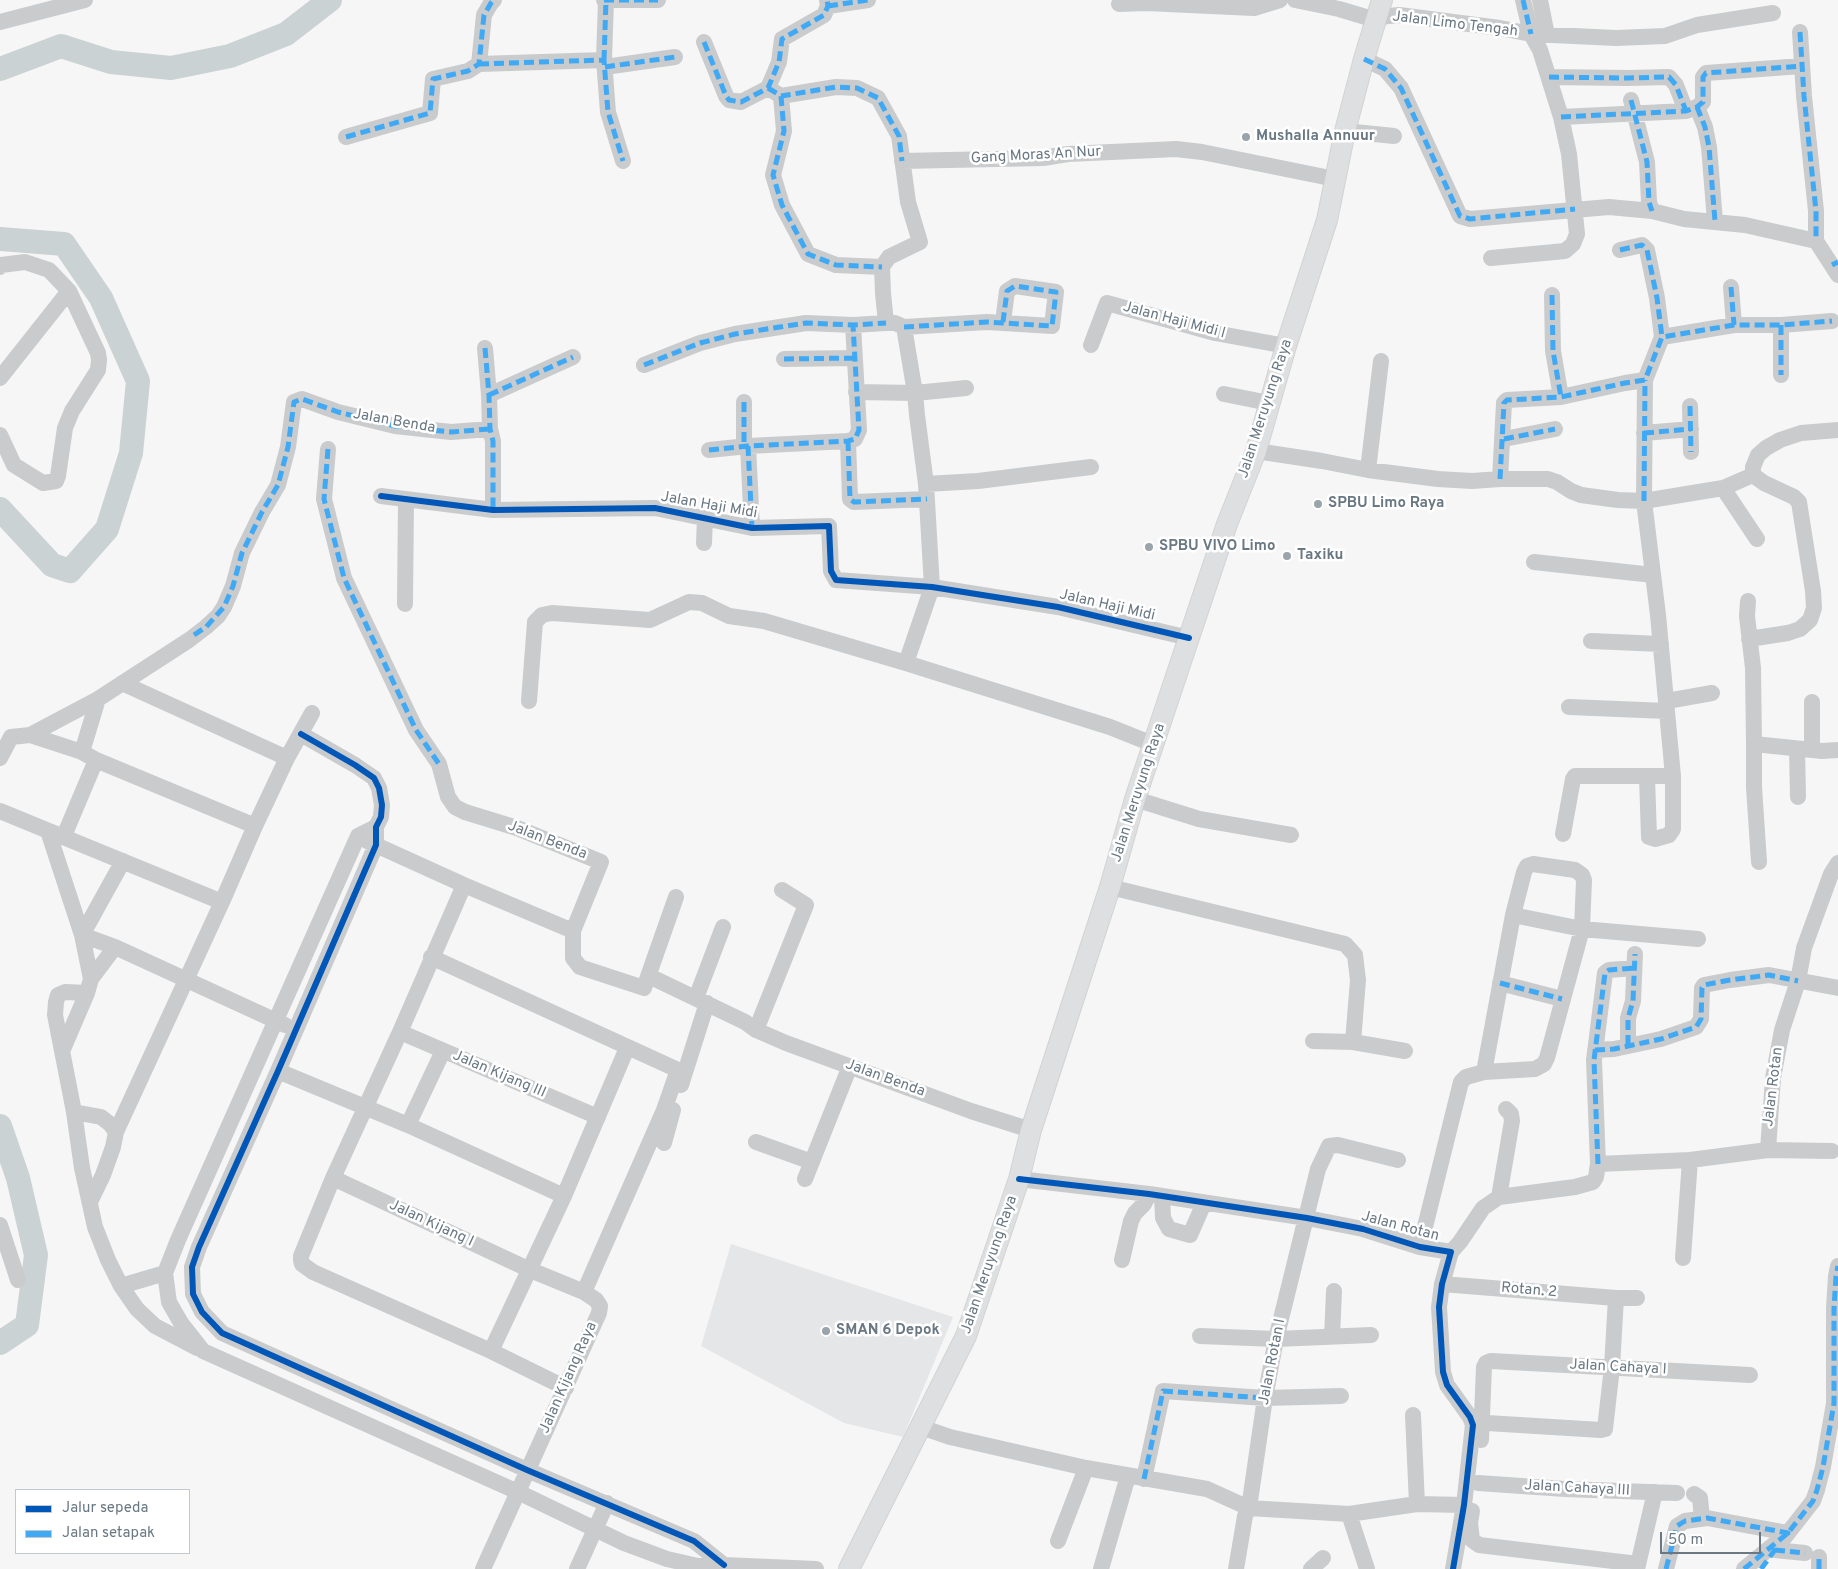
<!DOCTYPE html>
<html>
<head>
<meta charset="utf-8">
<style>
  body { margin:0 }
  #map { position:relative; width:1838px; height:1569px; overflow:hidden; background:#f6f6f6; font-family:Overpass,sans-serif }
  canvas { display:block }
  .legend { position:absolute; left:15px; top:1489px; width:175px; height:65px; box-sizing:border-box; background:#fff; border:1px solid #c3c9cd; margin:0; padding:6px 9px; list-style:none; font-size:15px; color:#697883 }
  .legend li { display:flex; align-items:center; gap:10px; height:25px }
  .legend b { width:25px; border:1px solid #c3c9cd }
  .scale { position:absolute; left:1660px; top:1532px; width:101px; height:22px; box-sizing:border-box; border:2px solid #697883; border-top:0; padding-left:6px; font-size:15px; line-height:18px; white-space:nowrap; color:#697883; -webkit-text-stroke:4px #fff; paint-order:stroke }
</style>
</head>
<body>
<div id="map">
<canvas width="1838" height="1569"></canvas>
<ul class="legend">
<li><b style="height:6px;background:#0057b8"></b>Jalur sepeda</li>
<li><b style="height:6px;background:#3fa9f5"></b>Jalan setapak</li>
</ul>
<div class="scale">50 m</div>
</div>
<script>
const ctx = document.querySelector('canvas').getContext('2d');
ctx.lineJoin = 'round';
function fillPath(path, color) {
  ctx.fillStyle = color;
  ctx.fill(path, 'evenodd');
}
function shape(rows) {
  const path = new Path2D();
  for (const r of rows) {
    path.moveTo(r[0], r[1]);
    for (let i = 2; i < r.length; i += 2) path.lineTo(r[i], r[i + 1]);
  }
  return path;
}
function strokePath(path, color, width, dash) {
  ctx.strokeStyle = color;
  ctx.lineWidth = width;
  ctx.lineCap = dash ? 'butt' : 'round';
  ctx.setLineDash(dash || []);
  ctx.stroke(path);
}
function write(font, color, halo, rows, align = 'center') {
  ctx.font = font + ' Overpass,sans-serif';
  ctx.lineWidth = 5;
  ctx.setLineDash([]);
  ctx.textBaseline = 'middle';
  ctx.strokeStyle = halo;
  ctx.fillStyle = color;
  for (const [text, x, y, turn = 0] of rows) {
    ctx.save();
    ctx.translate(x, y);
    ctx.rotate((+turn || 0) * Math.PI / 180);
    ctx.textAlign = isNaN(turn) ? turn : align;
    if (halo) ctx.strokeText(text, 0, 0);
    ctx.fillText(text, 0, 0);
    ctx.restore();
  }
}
const built = shape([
  [731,1244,953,1317,903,1437,844,1423,701,1346]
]);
const river = shape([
  [0,69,61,46,111,62,171,68,230,56,286,34,330,0],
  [0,239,64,244,101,298,138,381,131,453,107,529,70,571,52,565,0,509],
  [0,1126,18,1178,36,1255,27,1325,0,1343]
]);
const minor = shape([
  [604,0,658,0],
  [1295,0,1339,9,1369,18,1399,15,1500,28,1531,34,1616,38,1665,36,1697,25,1773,13],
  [1540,0,1547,35],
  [1119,4,1146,3,1254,8,1280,0],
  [828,6,868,0],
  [0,22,85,0],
  [1800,32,1804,96,1816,211,1816,241],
  [704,42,726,96,729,100,741,102,768,88,779,62,782,39,824,15,828,6,827,0],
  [1364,59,1385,69,1401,88,1460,216,1470,219,1609,207,1652,211,1684,219,1745,225,1816,241,1838,275],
  [604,60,606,0],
  [479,64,604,60,608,112,623,161],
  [605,67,675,57],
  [1549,77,1628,78,1669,77,1676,85,1686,111],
  [768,88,781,96,836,87,857,88,878,98,899,136,908,202,920,242,889,257,882,267,883,293,886,323,895,323,904,327,987,322,1052,326,1056,292,1015,286,1007,291,1003,322],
  [781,96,784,131,773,175,782,205,808,254,836,265,882,267],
  [1631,100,1647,162,1649,202,1652,211],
  [1697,107,1705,127,1709,147,1715,221],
  [1561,117,1686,111,1697,107,1703,102,1703,77,1706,73,1802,66],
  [1345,131,1394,136],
  [346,137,430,113,433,79,468,71,479,64,484,15,491,3,494,0],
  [902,161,1043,158,1068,154,1176,149,1202,152,1335,179],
  [1620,250,1642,245,1647,250,1657,298,1662,337],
  [1491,258,1565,251,1573,244,1577,234,1569,154,1561,117,1540,50,1531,34,1523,0],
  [0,267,1,265,25,262,49,270,69,291,98,353,99,360,98,370,72,411,65,428,58,476,56,481,43,483,14,465,0,435],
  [1731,287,1734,325],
  [1552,295,1553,351,1561,397],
  [1781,325,1781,375],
  [904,327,915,393,917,415,926,484,932,587,906,663],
  [1091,345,1107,303,1215,333,1286,346],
  [485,348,489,395,490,429,493,441,493,510],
  [784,359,854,358],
  [644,365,700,343,735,334,806,323,853,325,886,323],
  [0,378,69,291],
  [1645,380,1644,501,1658,615,1673,776,1673,829,1669,835,1655,839,1649,837,1647,777],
  [856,392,915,393,966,388],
  [1224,394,1269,403],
  [489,395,573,357],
  [744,402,744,446],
  [1690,406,1691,452],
  [1644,433,1691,429],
  [1504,439,1555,429],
  [848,441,850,499,854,502,927,499],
  [748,446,752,528],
  [328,449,324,499,344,578,416,730,439,764,448,797,455,807,465,812,517,828,601,862,573,931,573,958,580,967,644,988,676,897],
  [709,450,748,446,848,441,855,439,859,430,853,325],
  [1256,451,1322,461,1368,470,1438,479,1472,481,1500,479,1548,479,1557,482,1571,491,1581,495,1618,500,1644,501,1723,488,1753,475,1753,467,1758,455,1766,448,1780,440,1801,433,1838,430],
  [1368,470,1381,361],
  [1500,479,1504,403,1507,400,1561,397,1625,383,1645,380,1662,337,1734,325,1781,325,1832,321],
  [926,484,978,481,1091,467],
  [1723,488,1757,539],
  [381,496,493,510,655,508,752,528,829,526,831,571,836,580,932,587,1058,607,1189,638],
  [704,543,705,518],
  [1534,562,1653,575],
  [1748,601,1747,616,1753,668,1754,744,1822,751,1838,750],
  [405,604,406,499],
  [1749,639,1788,633,1800,629,1810,620,1814,608,1813,591,1799,502,1794,497,1764,483,1753,475],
  [1591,641,1661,644],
  [122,683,287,758],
  [529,701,535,622,542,615,552,613,650,620,689,602,702,603,729,616,764,621,906,663,1110,727,1155,745],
  [1667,701,1712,693],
  [1812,702,1812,750],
  [1569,707,1667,711],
  [301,734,355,765,374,778,379,788,382,805,381,817,376,827,376,845,278,1071,199,1247,192,1267,193,1294,202,1312,222,1333,527,1470,694,1541,724,1565],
  [30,735,98,699,189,640,206,627,218,616,224,607,233,586,242,553,262,512,278,485,288,447,294,402,302,399,338,412,395,426,451,432,490,429],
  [1754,744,1754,787,1759,862],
  [1797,749,1798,797],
  [82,752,98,699],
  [0,758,11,737,30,735,82,752,96,760,255,826],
  [1135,799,1199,819,1291,835],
  [0,811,222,902],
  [376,827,358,836,178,1240,165,1273,169,1302,181,1323,203,1351,518,1492,624,1543,667,1559,698,1566,724,1565,816,1569],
  [48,831,82,935,91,979],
  [1563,834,1573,779,1575,776,1673,776],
  [64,836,96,760],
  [367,841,464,885,573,931],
  [464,885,400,1032,333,1178,301,1256,301,1260,302,1264,313,1272,491,1351,566,1388],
  [1110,887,1345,944,1355,955,1358,980,1353,1042,1405,1051],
  [1513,915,1582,929,1698,939],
  [115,947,82,935,123,861],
  [431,957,678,1070,664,1110,584,1292],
  [649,976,745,1022,756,1030,786,1043,971,1111,1031,1130],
  [1500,983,1562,999],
  [87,993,65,992,58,995,56,1002,55,1015,74,1112,82,1168,95,1227,108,1260,121,1286,137,1309,155,1326,197,1348],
  [696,998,723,927],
  [756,1030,806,905,782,890],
  [400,1032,598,1117],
  [1313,1041,1353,1042],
  [1628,1045,1628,1018,1633,1001,1635,954],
  [63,1049,87,993,91,979,115,947,285,1025],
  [1595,1050,1614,1049,1661,1039,1696,1027,1701,1019,1702,988,1704,985,1730,980,1769,975,1838,988],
  [278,1071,408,1125,564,1196],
  [681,1085,707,1003],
  [74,1112,101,1117,110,1124,116,1132],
  [408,1125,443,1051],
  [756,1142,812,1162],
  [664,1143,673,1110],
  [1768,1150,1832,1151],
  [1598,1164,1690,1160,1768,1150,1773,1078,1782,1030,1798,981,1804,948,1831,874,1838,863],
  [333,1178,528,1269,584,1292,596,1300,600,1306,599,1313,483,1569],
  [805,1179,850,1066],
  [1019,1179,1149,1194,1307,1218,1363,1229,1420,1247,1451,1252,1442,1284,1439,1307,1443,1372,1447,1385,1470,1417,1473,1425,1464,1505,1453,1569],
  [1162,1196,1163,1218,1169,1229,1190,1235,1204,1203],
  [1499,1197,1512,1121,1511,1114,1506,1109],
  [90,1202,103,1175,113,1147,116,1132,222,902,255,826,287,758,312,713],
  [0,1225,18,1280],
  [1420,1247,1461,1082,1466,1077,1484,1072,1535,1069,1544,1064,1547,1058,1582,929,1584,880,1582,875,1575,870,1533,864,1527,866,1524,872,1513,915,1484,1072],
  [1451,1252,1460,1242,1483,1208,1499,1197,1575,1187,1593,1182,1596,1177,1598,1164,1594,1060,1605,973,1609,970,1634,968],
  [1683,1258,1690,1160],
  [1122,1260,1131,1221,1135,1213,1144,1204,1149,1194],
  [1442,1284,1616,1298,1612,1367,1605,1429,1601,1430,1487,1423,1483,1421],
  [121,1286,165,1273],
  [1616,1298,1637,1298],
  [1200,1336,1276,1339,1371,1335],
  [1332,1337,1334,1291],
  [491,1351,564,1196,627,1048],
  [1413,1415,1417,1504],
  [921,1427,950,1437,1086,1468,1207,1489,1249,1508,1349,1514,1417,1504,1464,1505],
  [1481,1440,1484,1367,1486,1363,1491,1361,1750,1375],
  [1144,1479,1163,1391,1265,1398,1341,1396],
  [1478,1483,1565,1489,1677,1493],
  [1694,1494,1700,1498,1702,1519],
  [1472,1511,1470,1523,1472,1540,1479,1545,1638,1564],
  [1349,1514,1367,1569],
  [1058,1541,1086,1468],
  [1775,1550,1805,1553],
  [577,1569,607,1503],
  [1101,1569,1128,1476],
  [1236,1569,1245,1516,1249,1508,1265,1398,1276,1339,1318,1169,1329,1146,1338,1145,1398,1160],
  [1311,1569,1323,1558],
  [1637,1569,1655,1492],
  [1666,1569,1677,1526,1685,1521,1707,1518,1788,1533,1785,1537],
  [1744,1569,1788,1533,1813,1501,1817,1490,1823,1467,1834,1403,1834,1308,1836,1276,1838,1266],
  [1819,1569,1819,1557]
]);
const major = shape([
  [849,1569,966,1336,1019,1179,1031,1130,1110,887,1135,799,1227,524,1256,451,1286,346,1327,220,1345,131,1364,59,1382,0]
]);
const quiet = shape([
  [604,0,658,0],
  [1523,0,1531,34],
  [828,6,868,0],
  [1800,32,1804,96,1816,211,1816,241],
  [704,42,726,96,729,100,741,102,768,88,779,62,782,39,824,15,828,6,827,0],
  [1364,59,1385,69,1401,88,1460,216,1470,219,1575,209],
  [604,60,606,0],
  [479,64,604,60,608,112,623,161],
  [605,67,675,57],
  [1549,77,1628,78,1669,77,1676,85,1686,111],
  [768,88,781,96,836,87,857,88,878,98,899,136,902,161],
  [781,96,784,131,773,175,782,205,808,254,836,265,882,267],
  [1631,100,1647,162,1649,202,1652,211],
  [1697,107,1705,127,1709,147,1715,221],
  [1561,117,1686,111,1697,107,1703,102,1703,77,1706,73,1802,66],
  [346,137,430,113,433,79,468,71,479,64,484,15,491,3,494,0],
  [1620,250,1642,245,1647,250,1657,298,1662,337],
  [1832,265,1838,262],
  [1731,287,1734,325],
  [1552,295,1553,351,1561,397],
  [1781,325,1781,375],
  [904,327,987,322,1052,326,1056,292,1015,286,1007,291,1003,322],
  [485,348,489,395,490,429,493,441,493,510],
  [784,359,854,358],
  [644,365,700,343,735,334,806,323,853,325,886,323],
  [489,395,573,357],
  [744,402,744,446],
  [1690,406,1691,452],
  [1644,433,1691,429],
  [1504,439,1555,429],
  [848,441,850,499,854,502,927,499],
  [748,446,752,528],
  [328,449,324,499,344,578,416,730,439,764],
  [709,450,748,446,848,441,855,439,859,430,853,325],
  [1500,479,1504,403,1507,400,1561,397,1625,383,1645,380,1662,337,1734,325,1781,325,1832,321],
  [1644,501,1645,380],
  [194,635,206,627,224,607,233,586,242,553,262,512,278,485,288,447,294,402,302,399,338,412,395,426,451,432,490,429],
  [1500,983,1562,999],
  [1628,1045,1628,1018,1633,1001,1635,954],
  [1595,1050,1614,1049,1661,1039,1696,1027,1701,1019,1702,988,1704,985,1730,980,1769,975,1798,981],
  [1598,1164,1594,1060,1605,973,1609,970,1634,968],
  [1144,1479,1163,1391,1265,1398],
  [1775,1550,1805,1553],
  [1666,1569,1677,1526,1685,1521,1707,1518,1788,1533,1786,1535],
  [1744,1569,1788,1533,1813,1501,1817,1490,1823,1467,1834,1403,1834,1308,1836,1276,1838,1266],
  [1761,1569,1777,1547],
  [1819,1569,1819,1557]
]);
const cycleway = shape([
  [381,496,493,510,655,508,752,528,829,526,831,571,836,580,932,587,1058,607,1189,638],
  [301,734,355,765,374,778,379,788,382,805,381,817,376,827,376,845,278,1071,199,1247,192,1267,193,1294,202,1312,222,1333,527,1470,694,1541,724,1565],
  [1019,1179,1149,1194,1307,1218,1363,1229,1420,1247,1451,1252,1442,1284,1439,1307,1443,1372,1447,1385,1470,1417,1473,1425,1464,1505,1453,1569]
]);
const markers = [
  [1246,137,5,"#9aa4ab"],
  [1318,504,5,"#9aa4ab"],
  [1149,547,5,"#9aa4ab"],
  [1287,556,5,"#9aa4ab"],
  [826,1331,5,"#9aa4ab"]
];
const streetNames = [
  ["Jalan Limo Tengah",1455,25,7],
  ["Gang Moras An Nur",1036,156,-3],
  ["Jalan Haji Midi I",1174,321,15],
  ["Jalan Meruyung Raya",1266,409,-72],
  ["Jalan Benda",394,422,10],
  ["Jalan Haji Midi",709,506,10],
  ["Jalan Haji Midi",1107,606,13],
  ["Jalan Meruyung Raya",1139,793,-72],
  ["Jalan Benda",547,841,21],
  ["Jalan Kijang III",499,1075,23],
  ["Jalan Benda",885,1079,20],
  ["Jalan Rotan",1774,1087,-83],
  ["Jalan Kijang I",431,1224,25],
  ["Jalan Rotan",1400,1227,15],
  ["Jalan Meruyung Raya",990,1265,-71],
  ["Rotan. 2",1529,1291,5],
  ["Jalan Rotan I",1273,1362,-79],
  ["Jalan Cahaya I",1618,1368,3],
  ["Jalan Kijang Raya",569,1378,-66],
  ["Jalan Cahaya III",1577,1489,3]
];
const poiNames = [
  ["Mushalla Annuur",1256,137],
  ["SPBU Limo Raya",1328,504],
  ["SPBU VIVO Limo",1159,547],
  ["Taxiku",1297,556],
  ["SMAN 6 Depok",836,1331]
];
fillPath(built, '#e5e6e7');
strokePath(river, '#cbd2d4', 24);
strokePath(major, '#d2d3d3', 22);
strokePath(minor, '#c9cbcc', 16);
strokePath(major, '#dedfe0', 20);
strokePath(quiet, '#3fa9f5', 5, [10, 5]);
strokePath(cycleway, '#0057b8', 6);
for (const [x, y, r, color] of markers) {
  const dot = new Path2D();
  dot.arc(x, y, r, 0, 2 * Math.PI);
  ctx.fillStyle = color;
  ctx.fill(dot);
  strokePath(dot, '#fff', 2);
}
write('15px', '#697883', '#fff', streetNames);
write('bold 15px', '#697883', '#fff', poiNames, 'left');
</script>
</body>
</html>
